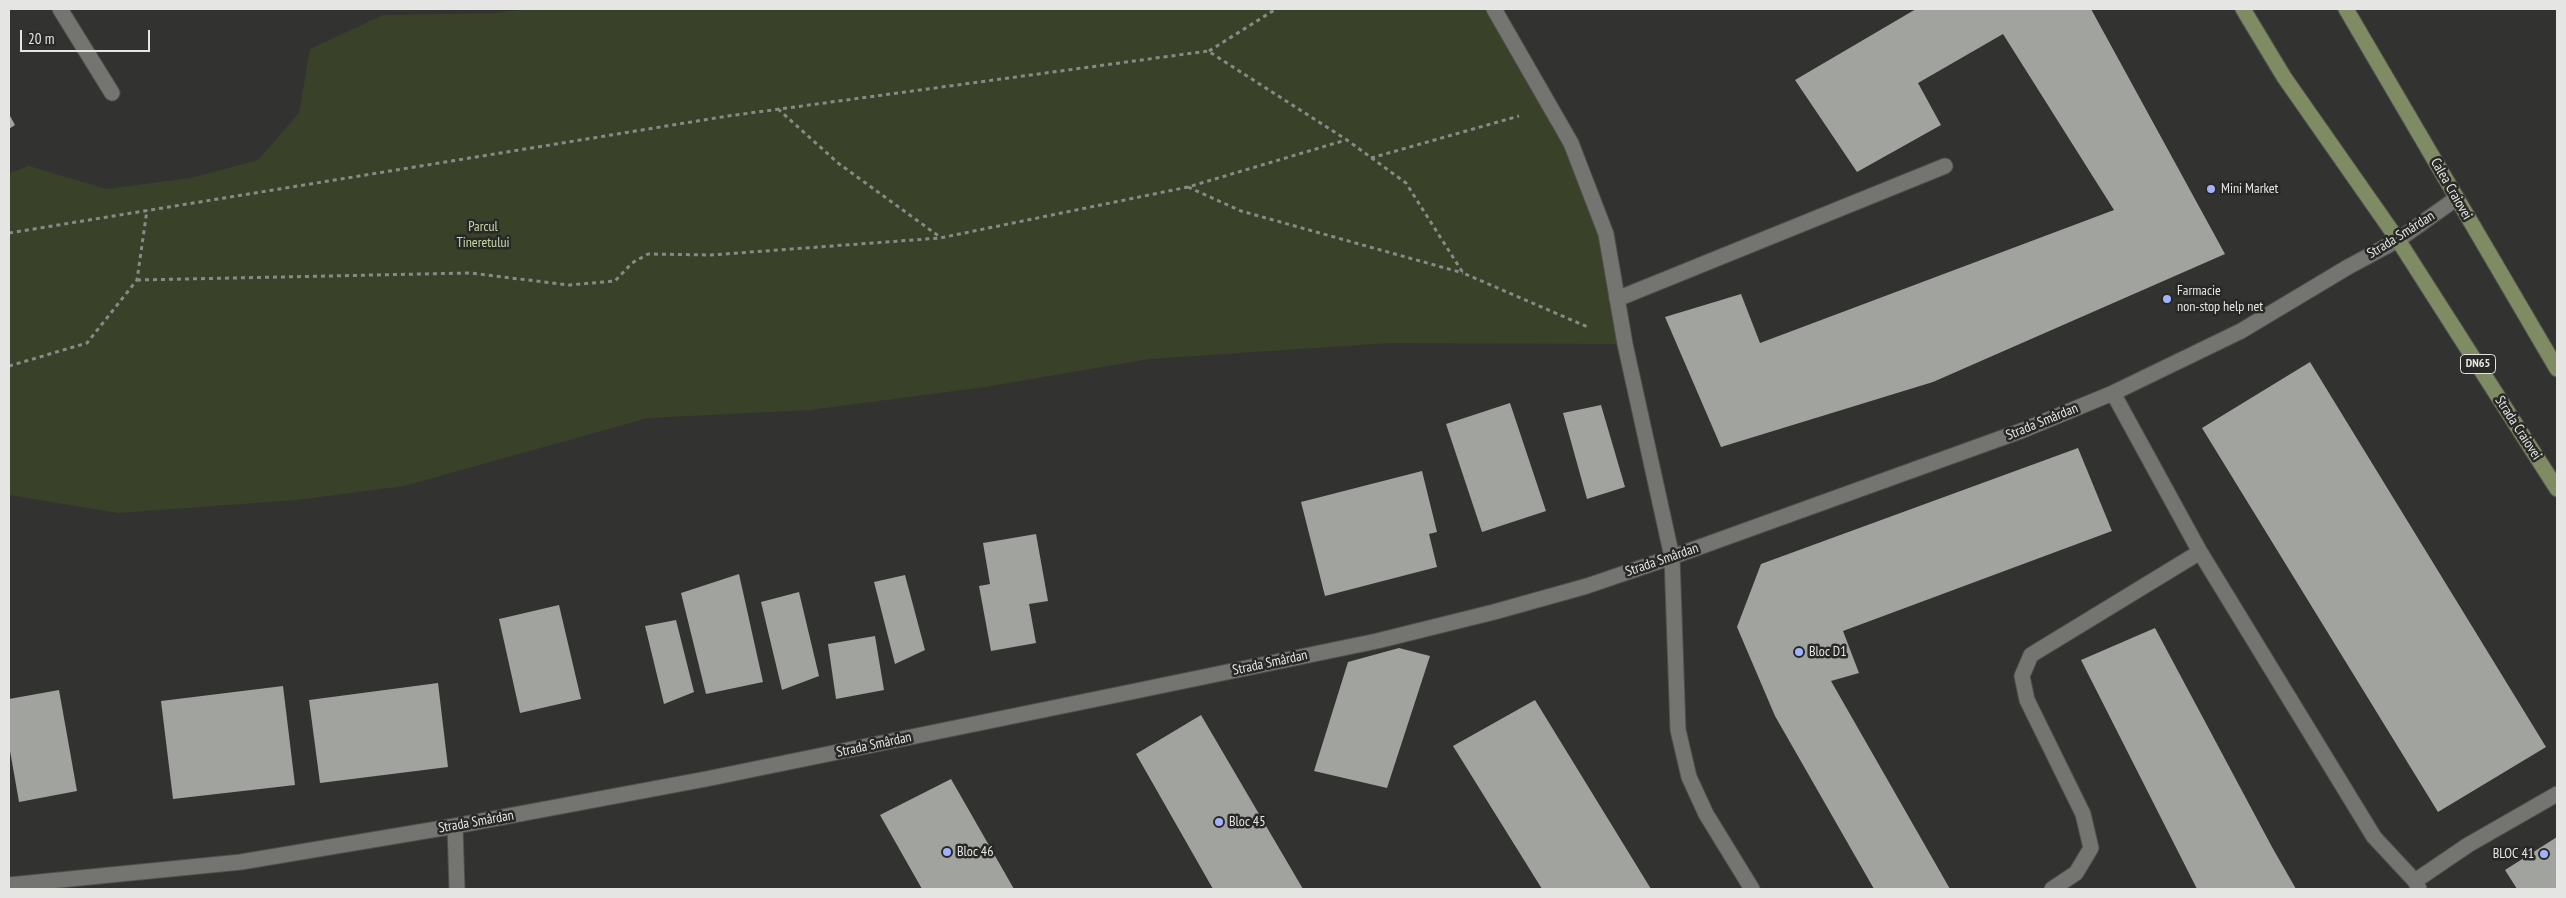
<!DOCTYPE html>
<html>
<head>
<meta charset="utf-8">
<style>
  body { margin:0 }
  #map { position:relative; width:2566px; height:898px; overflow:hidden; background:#323330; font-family:"PT Sans Narrow",sans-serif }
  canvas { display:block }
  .frame { position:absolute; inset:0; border:10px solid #e5e5e3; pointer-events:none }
  .scale { position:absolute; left:20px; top:30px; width:130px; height:22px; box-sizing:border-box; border:2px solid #e5e5e3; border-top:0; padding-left:6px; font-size:15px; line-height:18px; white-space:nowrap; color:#e5e5e3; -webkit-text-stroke:4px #282926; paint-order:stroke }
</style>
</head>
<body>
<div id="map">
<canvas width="2566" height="898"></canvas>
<div class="frame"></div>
<div class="scale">20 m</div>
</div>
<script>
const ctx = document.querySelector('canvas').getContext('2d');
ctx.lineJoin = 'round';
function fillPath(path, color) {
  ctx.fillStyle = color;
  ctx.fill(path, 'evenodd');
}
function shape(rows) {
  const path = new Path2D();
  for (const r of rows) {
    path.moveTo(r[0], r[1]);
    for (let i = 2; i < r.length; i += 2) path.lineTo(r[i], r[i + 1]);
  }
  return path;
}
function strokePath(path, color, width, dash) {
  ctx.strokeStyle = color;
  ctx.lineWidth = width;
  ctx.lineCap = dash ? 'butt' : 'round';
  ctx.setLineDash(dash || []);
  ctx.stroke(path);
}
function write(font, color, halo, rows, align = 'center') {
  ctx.font = font + ' "PT Sans Narrow",sans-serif';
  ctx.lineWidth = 5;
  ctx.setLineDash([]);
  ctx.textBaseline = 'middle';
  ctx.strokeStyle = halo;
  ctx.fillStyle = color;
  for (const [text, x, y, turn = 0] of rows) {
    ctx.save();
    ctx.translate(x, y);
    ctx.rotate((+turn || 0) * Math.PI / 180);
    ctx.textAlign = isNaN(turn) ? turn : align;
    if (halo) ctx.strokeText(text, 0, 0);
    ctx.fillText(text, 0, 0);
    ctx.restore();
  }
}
const green = shape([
  [529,9,1494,9,1543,92,1606,234,1625,344,1390,343,1149,359,985,387,810,410,648,418,404,486,297,500,118,513,9,495,9,173,29,166,106,189,191,178,258,160,299,113,310,49,383,15,495,13]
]);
const building = shape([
  [1916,9,2091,9,2225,254,1933,382,1721,447,1665,317,1741,294,1760,343,2114,210,2003,34,1918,83,1941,125,1857,172,1795,80],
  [9,114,15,125,9,129],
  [2310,362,2546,747,2438,812,2202,428],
  [1510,403,1546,511,1482,532,1446,424],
  [1601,405,1625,487,1587,499,1563,413],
  [2078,448,2112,531,1843,631,1859,673,1831,681,1950,889,1874,889,1775,716,1737,627,1761,564],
  [1422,471,1437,532,1429,534,1437,567,1325,596,1301,502],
  [1036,534,1048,601,1029,604,1036,643,991,651,979,586,990,584,983,543],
  [739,574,763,682,706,694,681,593],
  [905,575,925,650,895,664,874,582],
  [799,592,819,676,782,690,761,602],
  [559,605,581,699,520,713,499,619],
  [676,620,694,692,664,704,645,626],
  [2155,628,2272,847,2296,889,2197,889,2081,660],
  [875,636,884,690,836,699,828,644],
  [1399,648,1430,656,1387,788,1314,771,1348,662],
  [438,683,448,767,320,783,309,700],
  [283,686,295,785,173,799,161,701],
  [59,690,77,791,19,802,9,745,9,699],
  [1535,700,1651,889,1542,889,1453,746],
  [1201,715,1303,889,1213,889,1136,754],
  [951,779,1014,889,922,889,880,815],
  [2557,837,2557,889,2517,889,2505,870]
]);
const path = shape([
  [1209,51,1276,9],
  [778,109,838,163,940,237],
  [1371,158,1519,116],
  [1188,187,1241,211,1463,273],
  [9,233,728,116,1208,51,1347,140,1406,183,1463,273,1590,328],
  [137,280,470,273,569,285,615,281,632,263,648,254,711,255,940,238,1188,187,1346,140],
  [9,366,87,343,137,280,147,210]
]);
const service = shape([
  [60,9,112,93],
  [1617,299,1945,166]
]);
const minor = shape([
  [1494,9,1571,143,1606,234,1625,344,1672,557,1678,730,1689,777,1706,814,1752,889],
  [2113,393,2200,552,2374,837,2415,881],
  [455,826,457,889],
  [9,885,241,862,455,826,706,779,1121,694,1377,641,1494,612,1587,586,1672,557,2021,431,2113,393,2241,331,2348,267,2398,240,2457,198],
  [2052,889,2076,873,2091,848,2083,814,2027,700,2022,676,2031,655,2200,552],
  [2419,889,2415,881,2468,845,2557,794]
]);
const primary = shape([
  [2243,9,2284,77,2398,240,2557,489],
  [2346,9,2557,369]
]);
const markers = [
  [2211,189,5,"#a2b2fd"],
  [2167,299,5,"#a2b2fd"],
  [1799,652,5,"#a2b2fd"],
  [1219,822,5,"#a2b2fd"],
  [947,852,5,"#a2b2fd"],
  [2544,854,5,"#a2b2fd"]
];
const shields = [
  [2478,364,35]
];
const shieldNames = [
  ["DN65",2478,364]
];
const poiNames = [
  ["Mini Market",2221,189],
  ["Farmacie",2177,291],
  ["non-stop help net",2177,307],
  ["Bloc D1",1809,652],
  ["Bloc 45",1229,822],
  ["Bloc 46",957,852],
  ["BLOC 41",2534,854,"right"]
];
const streetNames = [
  ["Calea Craiovei",2451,189,60],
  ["Strada Smârdan",2401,235,-32],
  ["Strada Smârdan",2042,422,-22],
  ["Strada Craiovei",2518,428,57],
  ["Strada Smârdan",1662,560,-19],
  ["Strada Smârdan",1270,663,-12],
  ["Strada Smârdan",874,745,-12],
  ["Strada Smârdan",476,822,-10]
];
const parkNames = [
  ["Parcul",483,227],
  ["Tineretului",483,243]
];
fillPath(green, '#394129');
fillPath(building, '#a1a39e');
strokePath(service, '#4f504d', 17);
strokePath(minor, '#4f504d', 17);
strokePath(primary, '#4f504d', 17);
strokePath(path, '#898a87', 3, [4, 4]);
strokePath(service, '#747571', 15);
strokePath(minor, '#747571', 15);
strokePath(primary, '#7f8c63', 15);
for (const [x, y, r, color] of markers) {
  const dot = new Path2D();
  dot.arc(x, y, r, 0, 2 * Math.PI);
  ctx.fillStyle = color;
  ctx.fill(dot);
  strokePath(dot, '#282926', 2);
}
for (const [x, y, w] of shields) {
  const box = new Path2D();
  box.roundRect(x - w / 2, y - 9.5, w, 19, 4);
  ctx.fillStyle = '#282926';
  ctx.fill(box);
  strokePath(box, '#e5e5e3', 1);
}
write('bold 12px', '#e5e5e3', null, shieldNames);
write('14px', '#e5e5e3', '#282926', poiNames, 'left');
write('14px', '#e5e5e3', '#282926', streetNames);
write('14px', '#c7d9a6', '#282926', parkNames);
</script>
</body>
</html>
